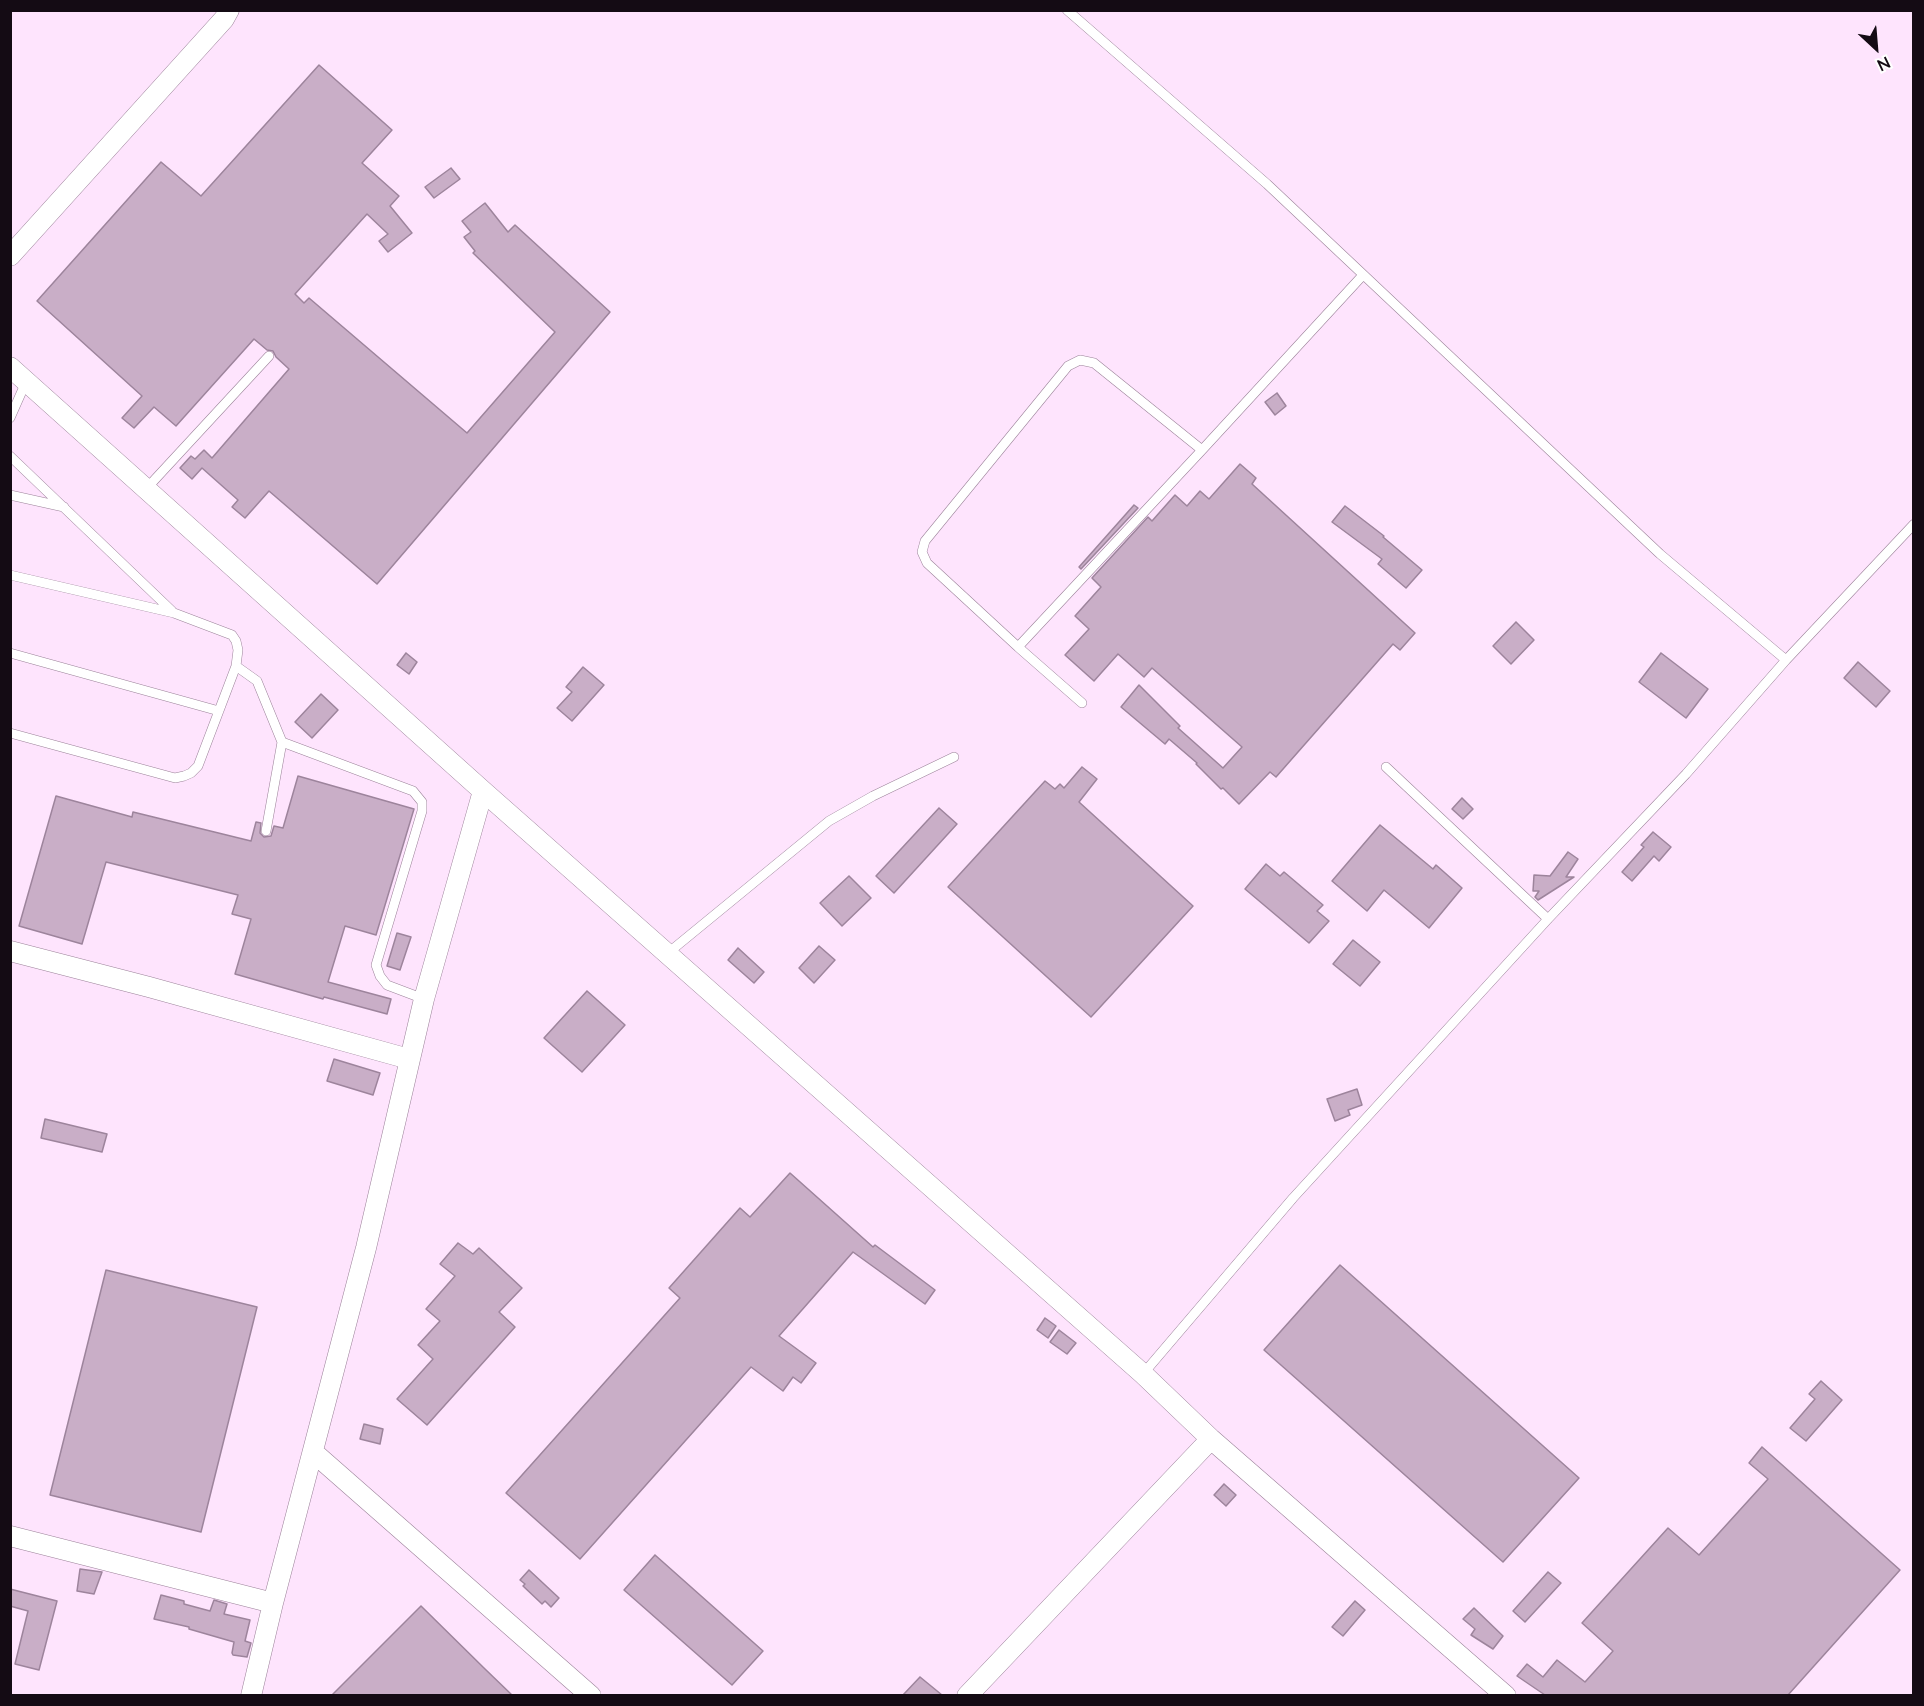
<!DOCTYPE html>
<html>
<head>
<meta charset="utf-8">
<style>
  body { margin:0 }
  #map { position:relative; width:1924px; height:1706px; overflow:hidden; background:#fef3fe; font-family:Lato,sans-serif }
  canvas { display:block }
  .frame { position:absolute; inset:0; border:12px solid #140b14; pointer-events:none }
  .north { position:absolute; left:1846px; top:18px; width:60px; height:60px; -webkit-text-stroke:4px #fff; paint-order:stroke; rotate:154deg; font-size:16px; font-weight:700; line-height:24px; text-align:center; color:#140b14 }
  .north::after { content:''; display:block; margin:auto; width:21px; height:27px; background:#140b14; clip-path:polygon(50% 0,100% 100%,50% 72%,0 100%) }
</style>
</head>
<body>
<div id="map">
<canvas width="1924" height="1706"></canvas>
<div class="frame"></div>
<div class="north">N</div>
</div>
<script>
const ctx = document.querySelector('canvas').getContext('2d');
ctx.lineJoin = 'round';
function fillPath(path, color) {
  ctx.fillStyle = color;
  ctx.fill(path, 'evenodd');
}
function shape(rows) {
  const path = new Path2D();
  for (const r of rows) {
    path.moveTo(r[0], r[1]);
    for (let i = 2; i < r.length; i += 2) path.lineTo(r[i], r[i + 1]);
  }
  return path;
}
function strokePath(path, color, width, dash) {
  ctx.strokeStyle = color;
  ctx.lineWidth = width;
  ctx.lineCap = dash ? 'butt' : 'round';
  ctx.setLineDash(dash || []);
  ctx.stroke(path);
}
const built = shape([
  [11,11,1913,11,1913,1695,11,1695]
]);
const building = shape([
  [319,65,392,130,362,163,399,196,390,206,412,233,388,252,379,241,388,234,367,214,295,294,304,303,309,298,467,433,555,332,473,253,475,251,464,237,471,232,462,221,485,203,508,232,515,225,610,312,377,584,269,491,245,518,232,507,238,500,202,468,192,479,180,468,191,456,195,459,204,450,212,458,289,369,276,357,273,351,267,350,254,339,176,426,154,407,134,428,122,418,142,396,37,301,161,162,201,196,319,65],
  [451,168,460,179,434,198,425,187,451,168],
  [1277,393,1286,406,1275,415,1265,402,1277,393],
  [1240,464,1256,478,1252,484,1415,633,1400,650,1393,644,1276,777,1270,772,1239,804,1223,788,1221,789,1196,764,1197,763,1169,739,1165,744,1121,707,1139,685,1180,726,1178,728,1223,768,1242,747,1152,668,1144,677,1118,654,1094,681,1065,655,1089,629,1075,616,1101,587,1092,578,1148,517,1152,521,1175,495,1187,506,1200,491,1209,499,1240,464],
  [1134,505,1138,508,1081,569,1079,567,1134,505],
  [1345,506,1384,536,1383,537,1422,570,1406,588,1378,564,1382,559,1332,522,1345,506],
  [1516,622,1534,640,1511,664,1493,646,1516,622],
  [406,653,417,662,409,674,397,665,406,653],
  [1661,653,1708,689,1686,718,1639,682,1661,653],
  [1858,662,1890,691,1876,707,1844,678,1858,662],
  [583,667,604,685,572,721,557,708,572,692,566,687,583,667],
  [321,694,338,710,312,738,295,722,321,694],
  [1082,767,1097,779,1079,802,1193,906,1091,1017,948,887,1045,781,1055,789,1060,784,1064,788,1082,767],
  [298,776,414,809,376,935,345,926,328,982,391,999,387,1014,324,997,323,999,235,974,251,919,232,914,238,895,106,862,82,944,19,926,56,796,132,817,133,812,251,841,256,822,261,823,260,833,264,837,271,836,274,826,283,828,298,776],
  [1462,798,1473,809,1463,819,1452,809,1462,798],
  [939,808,957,824,894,893,876,876,939,808],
  [1380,825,1433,869,1436,865,1462,888,1429,928,1384,890,1367,911,1332,881,1380,825],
  [1653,832,1671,847,1659,861,1654,856,1632,881,1622,872,1644,847,1641,845,1653,832],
  [1568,852,1578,859,1566,877,1574,877,1538,900,1535,897,1539,891,1533,891,1534,875,1550,876,1568,852],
  [1266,864,1280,876,1284,872,1323,905,1317,911,1329,921,1309,943,1245,889,1266,864],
  [849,876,871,898,842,926,820,903,849,876],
  [397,933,411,937,400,970,387,966,397,933],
  [1353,940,1380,962,1360,986,1333,964,1353,940],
  [819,946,835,960,814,983,799,968,819,946],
  [738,948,764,972,754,983,728,960,738,948],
  [587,991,625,1025,582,1072,544,1038,587,991],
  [334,1059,380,1073,373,1095,327,1081,334,1059],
  [1357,1089,1362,1105,1348,1110,1350,1115,1335,1121,1327,1099,1357,1089],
  [45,1119,107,1134,102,1152,41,1138,45,1119],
  [790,1173,873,1247,875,1245,935,1290,925,1304,853,1252,779,1336,816,1363,801,1383,793,1377,783,1391,751,1367,580,1559,506,1493,680,1298,669,1288,740,1208,750,1217,790,1173],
  [458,1243,473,1254,479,1248,522,1288,499,1312,515,1327,427,1425,397,1399,433,1359,418,1345,440,1321,426,1309,455,1276,440,1264,458,1243],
  [1340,1265,1579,1478,1503,1562,1264,1350,1340,1265],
  [106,1270,257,1307,201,1532,50,1495,106,1270],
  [1045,1318,1056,1326,1048,1338,1037,1330,1045,1318],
  [1059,1330,1076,1343,1067,1354,1050,1342,1059,1330],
  [1821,1381,1842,1400,1806,1441,1790,1428,1815,1399,1809,1394,1821,1381],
  [364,1424,383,1429,380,1444,360,1439,364,1424],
  [1762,1447,1900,1570,1788,1695,1545,1695,1517,1676,1527,1664,1543,1677,1557,1660,1585,1682,1613,1651,1582,1623,1668,1528,1699,1555,1768,1479,1749,1463,1762,1447],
  [1224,1484,1236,1495,1226,1506,1214,1495,1224,1484],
  [655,1555,763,1651,732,1685,624,1590,655,1555],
  [80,1569,102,1572,94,1594,77,1591,80,1569],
  [529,1570,559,1598,551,1607,545,1601,542,1604,523,1586,525,1584,520,1580,529,1570],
  [1548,1572,1561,1583,1525,1622,1513,1611,1548,1572],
  [10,1589,57,1601,39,1670,15,1664,28,1611,10,1606,10,1589],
  [161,1595,184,1601,184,1604,210,1611,214,1600,227,1604,224,1614,250,1620,245,1641,251,1643,247,1657,233,1655,232,1653,234,1642,189,1629,189,1627,154,1619,161,1595],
  [1355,1601,1365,1610,1343,1636,1332,1627,1355,1601],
  [421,1606,485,1669,512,1695,332,1695,421,1606],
  [1474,1608,1503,1636,1493,1649,1471,1635,1475,1629,1463,1619,1474,1608],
  [920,1677,942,1695,903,1695,920,1677]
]);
const service = shape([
  [1067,10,1267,184,1660,554,1786,660],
  [10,418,26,382],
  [10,456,172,611],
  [146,489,269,356],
  [10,495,64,507],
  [10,575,174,613,232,635,236,641,238,650,236,666,198,766,191,773,184,776,175,778,10,733],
  [1018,647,1202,450,1363,275],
  [10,653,219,711],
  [236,666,257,681,282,742,413,791,422,802,422,811,376,965,380,976,387,985,424,999],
  [1082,703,1018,647,927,563,922,552,925,541,1068,366,1080,360,1094,363,1202,450],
  [1386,767,1548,919],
  [266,831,282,742],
  [668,953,829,821,873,796,954,757],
  [1143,1374,1293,1198,1548,919,1686,774,1786,660,1914,524]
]);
const minor = shape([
  [10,256,224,19,229,10],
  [10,367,483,791,1143,1374,1211,1439,1506,1696],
  [10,951,149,987,409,1059],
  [313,1452,591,1696],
  [10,1536,273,1603],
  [251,1696,273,1603,366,1248,424,999,483,791],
  [967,1696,1211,1439]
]);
fillPath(built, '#fee4fd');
fillPath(building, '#c9aec7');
strokePath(building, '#9d849c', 1.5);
strokePath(service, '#9c839a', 10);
strokePath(minor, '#9c839a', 21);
strokePath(service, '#fff', 9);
strokePath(minor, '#fff', 20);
</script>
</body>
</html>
